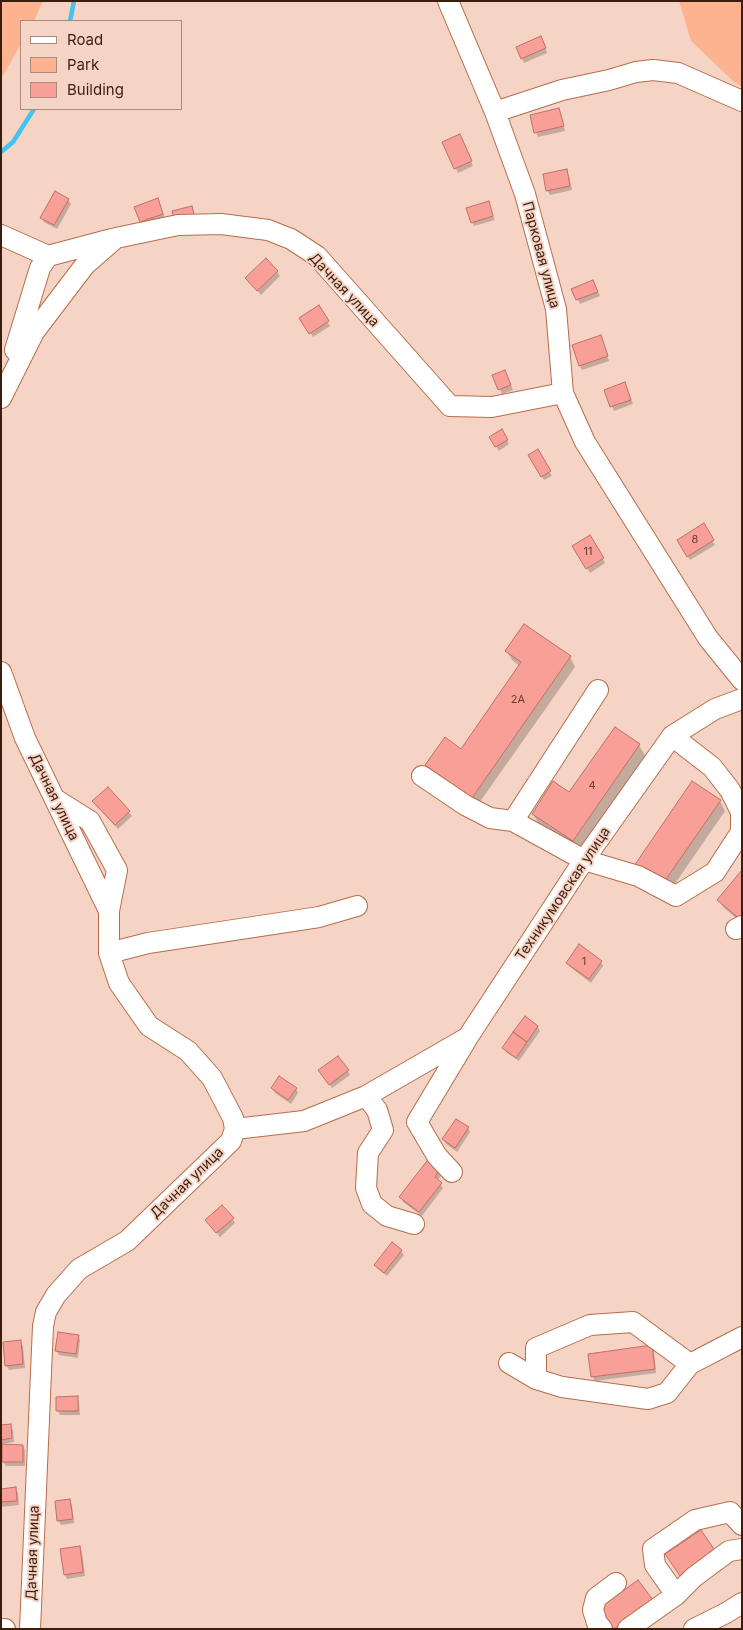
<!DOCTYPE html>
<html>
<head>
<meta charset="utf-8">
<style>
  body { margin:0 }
  #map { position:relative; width:743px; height:1630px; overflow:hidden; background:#f6d4c5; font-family:Inter,sans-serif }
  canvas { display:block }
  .frame { position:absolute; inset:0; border:2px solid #3b1d0e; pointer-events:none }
  .legend { position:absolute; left:20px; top:20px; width:162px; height:90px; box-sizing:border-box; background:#f6d4c5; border:1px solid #ab8b7c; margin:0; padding:6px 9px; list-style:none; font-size:15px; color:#3b1d0e }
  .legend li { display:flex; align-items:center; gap:10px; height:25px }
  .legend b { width:25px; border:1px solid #ab8b7c }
</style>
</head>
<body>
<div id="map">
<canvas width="743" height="1630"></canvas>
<div class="frame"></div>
<ul class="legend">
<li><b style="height:6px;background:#fff"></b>Road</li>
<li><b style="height:14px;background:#feb390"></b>Park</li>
<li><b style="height:14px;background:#f8a098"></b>Building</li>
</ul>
</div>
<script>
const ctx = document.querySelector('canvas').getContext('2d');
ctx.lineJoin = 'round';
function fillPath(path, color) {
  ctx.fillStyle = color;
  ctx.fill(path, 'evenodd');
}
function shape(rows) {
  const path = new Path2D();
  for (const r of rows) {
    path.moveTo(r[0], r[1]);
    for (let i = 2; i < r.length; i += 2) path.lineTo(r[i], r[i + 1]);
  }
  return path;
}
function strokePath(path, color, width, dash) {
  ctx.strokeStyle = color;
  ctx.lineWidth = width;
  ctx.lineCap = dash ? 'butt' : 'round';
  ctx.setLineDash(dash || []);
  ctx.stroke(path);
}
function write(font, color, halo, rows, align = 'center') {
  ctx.font = font + ' Inter,sans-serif';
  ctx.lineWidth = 4;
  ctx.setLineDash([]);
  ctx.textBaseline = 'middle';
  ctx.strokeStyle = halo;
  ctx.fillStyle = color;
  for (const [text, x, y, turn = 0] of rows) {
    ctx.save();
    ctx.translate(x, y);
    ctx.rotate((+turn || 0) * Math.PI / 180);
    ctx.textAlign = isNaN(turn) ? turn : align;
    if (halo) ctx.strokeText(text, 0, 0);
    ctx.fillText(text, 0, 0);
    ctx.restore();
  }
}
const green = shape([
  [1,1,43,1,34,21,21,21,21,44,1,79],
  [679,1,742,1,742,87,734,82,691,41]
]);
const shadow = shape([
  [543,42,547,53,524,63,522,58],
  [559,109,565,131,538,137,531,116],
  [462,140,473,166,458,173,444,142],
  [566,171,569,175,572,190,550,195,547,190],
  [68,200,71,204,57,229,44,222,42,218],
  [488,203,495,220,474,226,472,222],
  [160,204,165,218,143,226,141,222],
  [277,271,280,276,261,295,247,279],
  [593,281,600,296,580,304,573,289],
  [318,307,330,326,313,337,301,318],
  [602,341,609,361,582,370,580,366],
  [494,376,507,376,513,390,502,394],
  [627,388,633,404,614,411,606,391],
  [501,431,509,444,499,451,491,438],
  [537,451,552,476,544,480,529,456],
  [703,525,715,545,690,560,678,540],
  [590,537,605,563,590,573,574,546],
  [507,651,570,657,575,667,477,806,432,774,427,765,461,750,520,666,512,660],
  [639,745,647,759,581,854,541,828,533,814,570,794],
  [107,789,132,816,118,829,96,805],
  [720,801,725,811,668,894,641,875],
  [742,872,742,923,723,907,719,900],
  [601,962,603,966,591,983,570,967,567,963],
  [525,1018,538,1027,540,1031,519,1061,506,1052,504,1048],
  [348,1071,350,1075,332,1088,322,1075],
  [272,1088,296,1089,298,1093,291,1104,275,1093],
  [468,1128,470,1132,457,1152,446,1144,444,1139],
  [430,1159,444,1172,437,1181,443,1188,422,1216,403,1202,401,1197],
  [233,1219,235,1223,220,1237,206,1220],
  [401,1251,404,1255,387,1276,378,1269,376,1265],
  [78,1336,80,1340,78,1358,59,1355,56,1350],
  [20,1342,23,1346,25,1368,9,1370,6,1365],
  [651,1347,654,1351,656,1373,595,1381,592,1376],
  [77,1397,79,1402,80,1415,60,1415,58,1411,57,1398],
  [10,1425,13,1430,14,1442,1,1444,1,1426],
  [23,1446,25,1450,25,1466,6,1466,3,1462],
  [15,1489,18,1493,19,1505,1,1507,1,1490],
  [69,1500,72,1505,74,1523,61,1525,58,1520],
  [79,1548,82,1552,85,1576,67,1579,65,1574]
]);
const stream = shape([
  [70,21,74,1],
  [1,152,13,142,34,109]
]);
const building = shape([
  [541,36,546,48,521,59,516,47,541,36],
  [559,108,564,126,534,133,530,115,559,108],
  [460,134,472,161,454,169,442,142,460,134],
  [567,169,570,186,546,191,543,174,567,169],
  [55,191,69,199,54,225,40,218,55,191],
  [158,198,163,214,140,222,134,207,158,198],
  [489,201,493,216,471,223,466,208,489,201],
  [192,206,195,219,175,223,172,211,192,206],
  [266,258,278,271,257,291,245,278,266,258],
  [593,280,598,292,576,300,571,289,593,280],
  [319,305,329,321,309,334,299,318,319,305],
  [601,335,608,356,579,366,572,345,601,335],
  [505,370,511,385,498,390,492,375,505,370],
  [625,382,631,400,610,407,604,390,625,382],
  [502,429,508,440,495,447,489,437,502,429],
  [538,449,551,471,541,477,528,455,538,449],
  [704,523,714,540,687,557,677,540,704,523],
  [590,535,604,558,586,569,572,546,590,535],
  [524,624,571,656,472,798,425,765,445,737,461,749,521,662,505,651,524,624],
  [615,727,640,744,573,841,532,814,553,781,569,792,615,727],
  [692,781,721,800,662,885,634,866,692,781],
  [108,787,130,811,115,825,92,801,108,787],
  [742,870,742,920,741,920,717,900,742,870],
  [579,944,602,961,589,979,566,963,579,944],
  [525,1016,538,1026,527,1042,513,1032,525,1016],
  [513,1032,527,1042,516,1058,502,1048,513,1032],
  [338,1056,349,1070,329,1085,318,1070,338,1056],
  [279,1076,297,1088,288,1100,271,1088,279,1076],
  [456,1119,469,1127,455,1148,442,1139,456,1119],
  [430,1157,442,1166,435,1177,442,1183,419,1212,399,1197,430,1157],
  [222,1205,234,1218,216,1233,205,1220,222,1205],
  [392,1242,402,1250,384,1273,374,1265,392,1242],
  [58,1332,79,1335,76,1354,55,1351,58,1332],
  [21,1340,23,1364,5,1366,3,1342,21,1340],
  [652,1345,655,1369,591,1377,588,1354,652,1345],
  [78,1396,78,1411,56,1411,56,1397,78,1396],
  [11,1424,12,1438,1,1440,1,1425,11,1424],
  [2,1444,23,1445,23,1462,2,1462,2,1444],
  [16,1487,17,1501,1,1502,1,1489,16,1487],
  [70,1499,73,1519,57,1521,55,1501,70,1499],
  [701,1530,716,1552,680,1576,665,1554,701,1530],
  [80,1546,83,1572,64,1575,60,1549,80,1546],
  [638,1580,653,1600,614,1629,599,1608,638,1580]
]);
const minor = shape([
  [448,1,495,112,525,194,556,309,563,393,585,442,708,638,742,680],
  [495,112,562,90,609,80,636,72,653,70,678,73,742,101],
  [1,235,48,256],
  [15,350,40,268,48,256,112,239],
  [1,398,34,332,85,265,116,238,178,225,221,224,268,230,291,239,317,256,450,406,492,407,563,393],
  [1,672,25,738,109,911,109,953,119,983,149,1026,188,1051,212,1078,233,1118,235,1129,231,1141,127,1241,79,1269,56,1295,46,1312,43,1326,30,1629],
  [422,776,465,805,490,818,513,821,584,860,638,876,676,896,715,872,741,832,741,812,730,790,712,767,672,736],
  [55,799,90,821,117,870,109,911],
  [513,821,598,690],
  [736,929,742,926],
  [109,953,148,943,319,917,357,906],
  [366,1096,377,1110,383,1130,368,1153,366,1188,372,1204,387,1216,414,1224],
  [235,1129,304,1121,366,1096,465,1039],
  [452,1172,437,1156,417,1122,468,1037,584,860,672,736,715,709,742,699],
  [509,1363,536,1379,562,1387,648,1399,667,1393,690,1364,742,1337],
  [536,1379,536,1348,590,1325,633,1322,690,1364],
  [676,1595,655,1565,653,1549,695,1520,730,1512,742,1525],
  [1,1629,5,1629],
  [602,1629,597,1623,593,1610,596,1598,616,1583],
  [628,1629,676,1595,694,1577,729,1551,742,1549],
  [694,1629,726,1613,742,1603]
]);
const numberNames = [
  ["8",695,540],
  ["11",588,552],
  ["2А",518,700],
  ["4",592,786],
  ["1",584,962]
];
const streetNames = [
  ["Парковая улица",541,255,75],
  ["Дачная улица",344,290,47],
  ["Дачная улица",54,797,64],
  ["Техникумовская улица",563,894,-56],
  ["Дачная улица",187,1183,-44],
  ["Дачная улица",33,1553,-88]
];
fillPath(green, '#feb390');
fillPath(shadow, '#0003');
strokePath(stream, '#42c3f0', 4.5);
fillPath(building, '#f8a098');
strokePath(building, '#c06e67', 1);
strokePath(minor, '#b66d4a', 22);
strokePath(minor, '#fff', 20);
write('11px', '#6a3e30', null, numberNames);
write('14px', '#3b1d0e', '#f6d4c5', streetNames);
</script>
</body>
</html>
